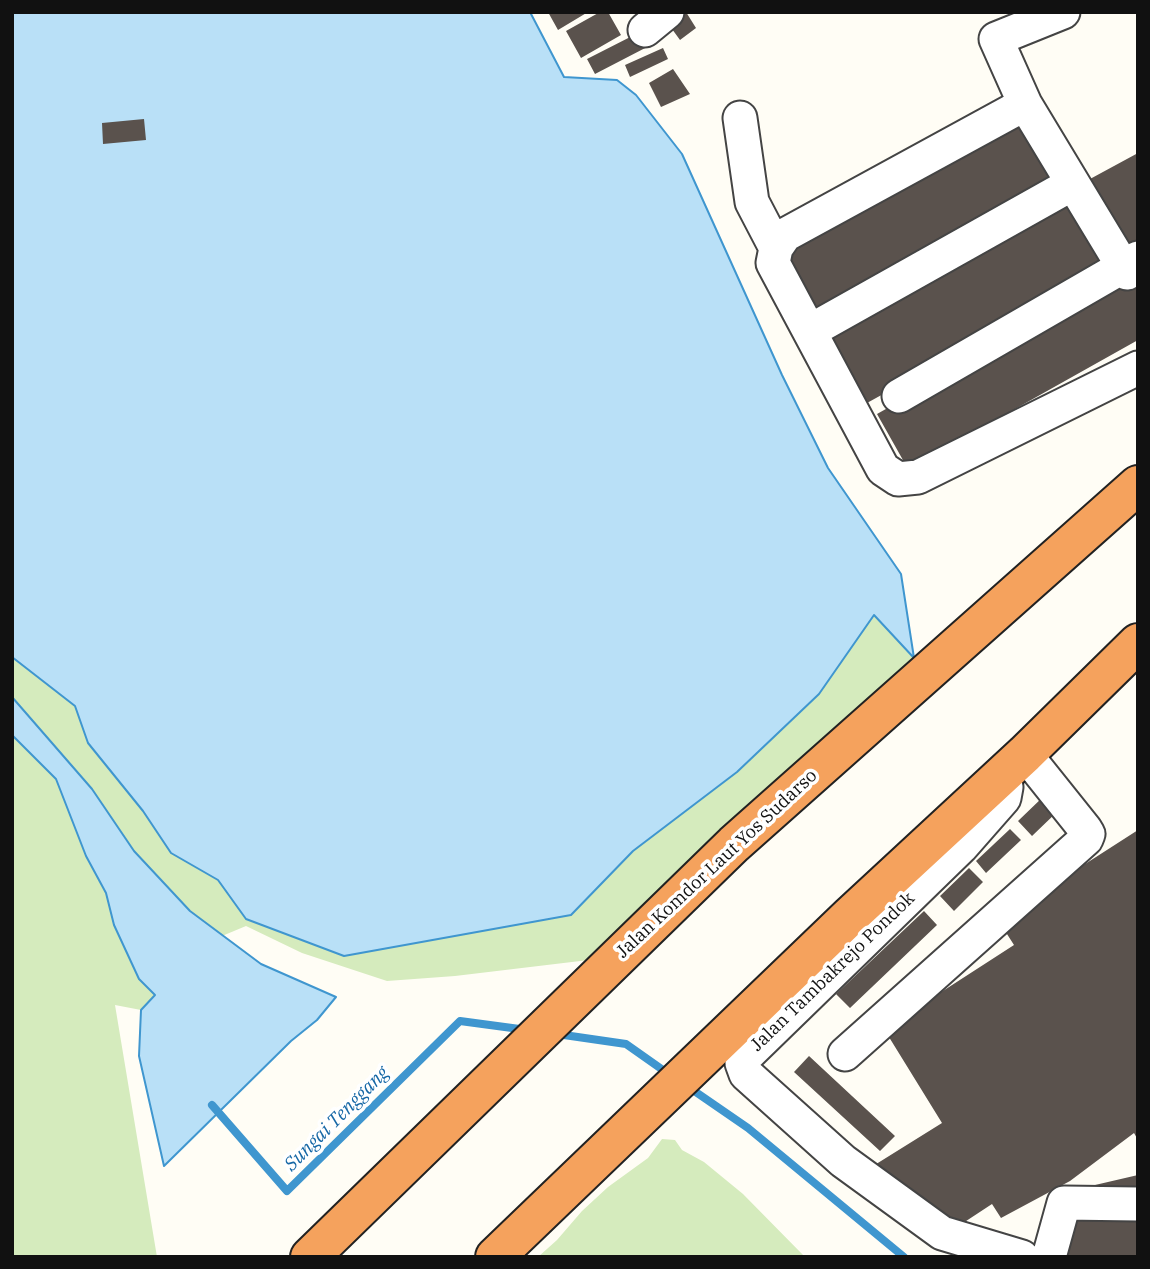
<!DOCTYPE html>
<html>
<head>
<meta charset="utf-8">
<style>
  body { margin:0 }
  #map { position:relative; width:1150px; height:1269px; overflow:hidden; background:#fffdf5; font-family:"IBM Plex Serif",serif }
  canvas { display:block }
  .frame { position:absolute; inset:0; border:14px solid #111; pointer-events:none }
</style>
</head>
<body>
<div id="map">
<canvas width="1150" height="1269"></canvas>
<div class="frame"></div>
</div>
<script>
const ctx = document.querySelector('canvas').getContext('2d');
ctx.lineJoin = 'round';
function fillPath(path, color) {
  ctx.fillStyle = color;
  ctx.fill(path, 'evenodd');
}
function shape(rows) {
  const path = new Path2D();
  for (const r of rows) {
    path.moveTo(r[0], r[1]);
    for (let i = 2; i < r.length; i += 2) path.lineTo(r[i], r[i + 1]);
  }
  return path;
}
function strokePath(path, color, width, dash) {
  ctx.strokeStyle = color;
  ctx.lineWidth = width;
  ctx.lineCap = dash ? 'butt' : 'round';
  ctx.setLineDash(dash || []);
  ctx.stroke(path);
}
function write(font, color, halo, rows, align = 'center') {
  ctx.font = font + ' "IBM Plex Serif",serif';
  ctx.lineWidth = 7;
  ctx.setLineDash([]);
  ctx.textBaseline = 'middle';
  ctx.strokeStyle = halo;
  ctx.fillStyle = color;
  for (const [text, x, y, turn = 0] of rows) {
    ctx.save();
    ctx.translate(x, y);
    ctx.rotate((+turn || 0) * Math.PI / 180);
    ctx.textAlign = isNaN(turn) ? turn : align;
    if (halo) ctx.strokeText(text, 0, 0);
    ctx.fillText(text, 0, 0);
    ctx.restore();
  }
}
const green = shape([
  [874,614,914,658,765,803,597,959,455,976,387,981,302,953,246,926,222,936,190,911,134,851,92,789,12,697,12,657,75,706,88,744,143,811,171,853,218,880,246,919,344,956,571,915,633,851,737,772,819,694],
  [12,735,56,779,86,856,106,893,114,925,139,979,155,995,141,1010,115,1005,157,1257,12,1257],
  [662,1139,675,1140,682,1150,704,1162,743,1194,805,1257,538,1257,557,1240,582,1211,608,1187,648,1158]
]);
const water = shape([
  [12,12,530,12,564,77,617,80,636,95,682,154,782,375,828,468,901,574,914,658,874,615,819,694,737,772,633,851,571,915,344,956,246,919,218,880,171,853,143,811,88,743,75,706,12,657,12,12],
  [12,697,92,789,134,851,190,911,261,964,336,997,317,1020,291,1041,164,1166,139,1056,141,1010,155,995,139,979,114,925,106,893,86,856,56,779,12,735,12,697]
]);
const stream = shape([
  [557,1034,626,1044,670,1075],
  [687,1086,748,1128,904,1257],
  [212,1105,287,1191,460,1021,527,1030]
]);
const building = shape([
  [548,12,588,12,558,30],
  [600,12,608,12,621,35,581,58,566,31],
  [672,12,686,12,696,28,680,40,664,18],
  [642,31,649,46,595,74,587,59],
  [663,48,668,59,630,77,625,65],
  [673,69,690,94,661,107,649,83],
  [1016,114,1051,175,816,314,781,253],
  [144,119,146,140,103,144,102,123],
  [1138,153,1138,246,1128,252,1090,179],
  [1072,202,1109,269,867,403,831,335],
  [1138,267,1138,340,908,469,877,414],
  [1044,796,1058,811,1032,836,1018,821],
  [1010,829,1021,840,986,873,976,861],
  [1138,830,1138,1140,1134,1133,1070,1181,1001,1218,992,1204,957,1227,873,1166,942,1123,884,1029,1014,945,998,920],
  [969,868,983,882,954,911,940,896],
  [924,911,937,925,850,1008,836,994],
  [809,1056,895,1136,880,1151,794,1072],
  [1138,1175,1138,1200,1096,1197,1095,1185],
  [1076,1209,1132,1222,1135,1211,1138,1211,1138,1257,1065,1257]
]);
const minor = shape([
  [1063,12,996,39,1025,104,1127,273],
  [645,30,667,12],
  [1025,104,785,235,776,248,773,263,883,469,898,479,918,477,1138,368],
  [740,118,752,202,776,248],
  [810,331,1072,184],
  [899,396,1138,258],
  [1004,774,1006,787,1004,798,961,847,744,1058,742,1063,746,1074,843,1161,942,1233,1022,1257],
  [845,1054,1086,839,1088,834,1085,829,1025,754],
  [1049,1257,1064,1203,1138,1204]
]);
const highway = shape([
  [310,1257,734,844,1138,485],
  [495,1257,850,916,1025,754,1138,643]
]);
const streetNames = [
  ["Jalan Komdor Laut Yos Sudarso",717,864,-43],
  ["Jalan Tambakrejo Pondok",833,972,-44]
];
const waterNames = [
  ["Sungai Tenggang",337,1119,-45]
];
fillPath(green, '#d5ebbd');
fillPath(water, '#b9e0f7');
strokePath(water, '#3f96cf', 2);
strokePath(stream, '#3f96cf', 8);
fillPath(building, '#5a524d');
strokePath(minor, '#444', 37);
strokePath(highway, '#222', 42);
strokePath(minor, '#fff', 33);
strokePath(highway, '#f5a25d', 38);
write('18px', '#111', '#fff', streetNames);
write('italic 19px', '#1768a6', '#fff', waterNames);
</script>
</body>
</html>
